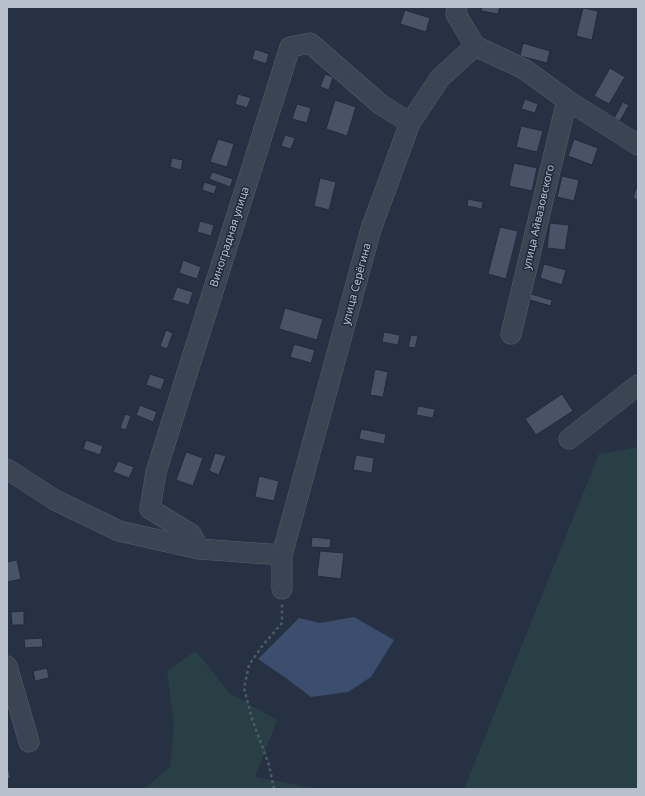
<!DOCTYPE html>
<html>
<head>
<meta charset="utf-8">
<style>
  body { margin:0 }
  #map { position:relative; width:645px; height:796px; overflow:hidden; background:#263144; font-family:"Noto Sans",sans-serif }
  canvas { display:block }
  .frame { position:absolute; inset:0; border:8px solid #b8bfcd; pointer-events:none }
</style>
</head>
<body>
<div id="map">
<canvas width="645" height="796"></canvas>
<div class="frame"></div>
</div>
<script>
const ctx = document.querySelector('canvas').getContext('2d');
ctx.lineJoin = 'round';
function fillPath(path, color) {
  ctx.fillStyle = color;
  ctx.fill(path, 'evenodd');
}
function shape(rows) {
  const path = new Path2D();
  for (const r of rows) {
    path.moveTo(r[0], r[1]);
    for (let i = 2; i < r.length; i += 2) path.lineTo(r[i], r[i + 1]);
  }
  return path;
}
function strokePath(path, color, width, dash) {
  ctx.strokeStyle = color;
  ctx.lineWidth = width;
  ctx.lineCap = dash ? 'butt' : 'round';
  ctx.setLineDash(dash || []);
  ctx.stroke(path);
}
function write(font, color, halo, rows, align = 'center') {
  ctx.font = font + ' "Noto Sans",sans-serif';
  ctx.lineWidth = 3;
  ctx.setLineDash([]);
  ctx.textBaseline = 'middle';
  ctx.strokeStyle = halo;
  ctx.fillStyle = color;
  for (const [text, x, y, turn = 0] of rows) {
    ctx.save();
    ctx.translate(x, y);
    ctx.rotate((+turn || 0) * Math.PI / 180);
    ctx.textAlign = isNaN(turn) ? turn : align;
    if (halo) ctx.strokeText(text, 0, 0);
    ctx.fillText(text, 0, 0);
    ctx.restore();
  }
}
const green = shape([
  [638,447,638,789,464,789,599,454],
  [196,651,229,693,277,720,255,777,317,789,144,789,170,767,174,726,167,671]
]);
const water = shape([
  [354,617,394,640,371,677,348,692,311,697,286,678,258,659,299,618,320,623]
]);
const building = shape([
  [482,7,500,7,498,14,481,11,482,7],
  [583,8,598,11,592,40,576,36,583,8],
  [405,10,430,18,426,32,400,24,405,10],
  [523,43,550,51,547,63,520,56,523,43],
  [255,49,269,54,266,64,252,59,255,49],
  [610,68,625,77,609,104,594,96,610,68],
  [325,74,333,77,329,90,320,87,325,74],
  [238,94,251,98,247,108,235,104,238,94],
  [525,99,538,104,535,113,521,109,525,99],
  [335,100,356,107,347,136,326,129,335,100],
  [623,102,629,105,620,121,614,118,623,102],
  [297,104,311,108,307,123,292,119,297,104],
  [521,126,543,131,537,152,516,147,521,126],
  [285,135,295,138,291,149,281,146,285,135],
  [218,139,234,144,227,167,210,162,218,139],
  [574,139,598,148,592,165,568,156,574,139],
  [172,158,183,160,181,170,170,167,172,158],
  [514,163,537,168,532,191,509,186,514,163],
  [212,172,233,179,230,187,209,179,212,172],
  [562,176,579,180,574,201,557,197,562,176],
  [320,178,336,182,329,210,314,206,320,178],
  [204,182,217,186,214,194,202,190,204,182],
  [638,183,638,200,633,198,638,183],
  [468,199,483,202,482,209,467,206,468,199],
  [200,221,214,225,211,236,197,232,200,221],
  [550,223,569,225,565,250,547,248,550,223],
  [500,227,518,231,506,279,488,274,500,227],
  [183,260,201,267,197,279,179,273,183,260],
  [544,264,566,270,562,285,540,278,544,264],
  [177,287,193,292,189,305,172,300,177,287],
  [531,294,552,300,551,306,530,300,531,294],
  [285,308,323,319,317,340,279,329,285,308],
  [166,330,173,333,167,349,160,346,166,330],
  [384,332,400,335,398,345,382,342,384,332],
  [411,335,418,336,415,348,408,347,411,335],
  [294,344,315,350,311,363,290,357,294,344],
  [375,369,388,372,383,397,370,395,375,369],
  [150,374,165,379,161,390,146,385,150,374],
  [562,394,573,411,536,435,525,419,562,394],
  [140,405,157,412,153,422,136,415,140,405],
  [418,406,435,409,433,418,416,415,418,406],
  [125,414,131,416,126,430,120,428,125,414],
  [361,429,386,434,384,444,359,439,361,429],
  [86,440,103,446,100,455,83,449,86,440],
  [186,452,203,458,193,486,176,480,186,452],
  [215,453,226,456,219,475,209,471,215,453],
  [356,455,374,458,372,473,353,470,356,455],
  [118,461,134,467,129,478,113,472,118,461],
  [259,476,279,481,274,501,255,497,259,476],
  [312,537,331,539,330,548,311,547,312,537],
  [320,551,344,553,341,579,317,576,320,551],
  [17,560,21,579,7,582,7,562,17,560],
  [24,611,24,625,12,625,11,612,24,611],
  [42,638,43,647,25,648,24,639,42,638],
  [47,668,49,678,35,681,33,671,47,668],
  [7,764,11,778,7,779,7,764]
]);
const path = shape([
  [274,789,269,765,252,719,244,688,249,665,263,645,282,623,282,604]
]);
const minor = shape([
  [457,7,456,14,475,46],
  [475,46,524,69,567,100,638,145],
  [511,334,567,100],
  [569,439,638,385],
  [7,469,55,500,119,531,199,549,282,555],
  [199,549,191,534,150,509,156,472,290,47,310,43,380,104,410,123],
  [282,589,282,555,371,229,410,123,440,78,475,46],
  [7,666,29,742]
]);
const streetNames = [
  ["улица Айвазовского",539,217,-77],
  ["Виноградная улица",230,237,-72],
  ["улица Серёгина",357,284,-75]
];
fillPath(green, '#284045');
fillPath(water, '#3b4e6d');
fillPath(building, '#485368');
strokePath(building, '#212b3b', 1);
strokePath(minor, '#565f6e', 21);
strokePath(path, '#475d61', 2.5, [3, 3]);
strokePath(minor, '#3b4453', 20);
write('11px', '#b8bfcd', '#1f2939', streetNames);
</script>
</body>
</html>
